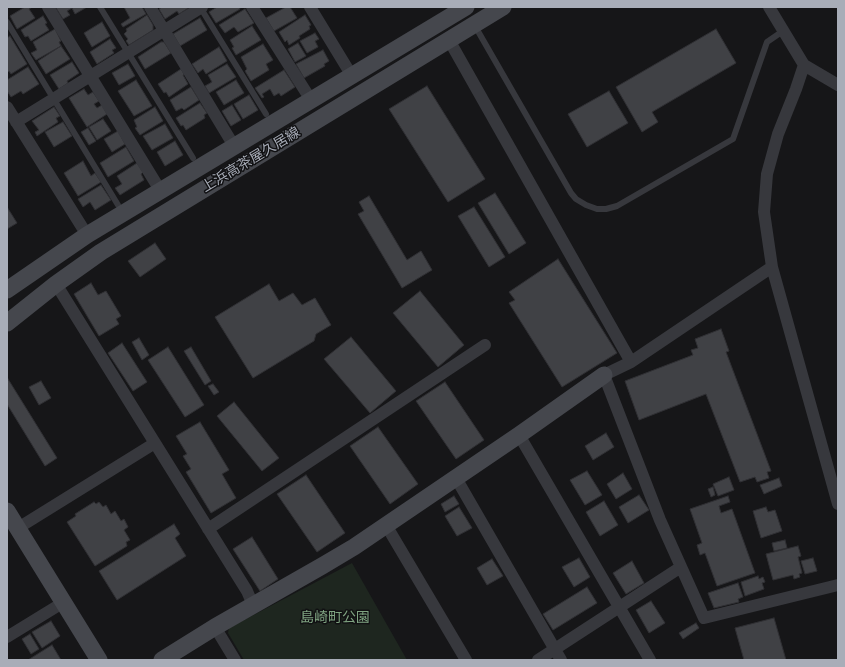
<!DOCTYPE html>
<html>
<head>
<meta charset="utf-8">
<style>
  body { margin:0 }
  #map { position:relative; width:845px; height:667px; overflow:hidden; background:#161618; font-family:Figtree,sans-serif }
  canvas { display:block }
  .frame { position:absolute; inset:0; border:8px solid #a8adb8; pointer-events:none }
</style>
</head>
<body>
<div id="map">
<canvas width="845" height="667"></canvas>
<div class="frame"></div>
</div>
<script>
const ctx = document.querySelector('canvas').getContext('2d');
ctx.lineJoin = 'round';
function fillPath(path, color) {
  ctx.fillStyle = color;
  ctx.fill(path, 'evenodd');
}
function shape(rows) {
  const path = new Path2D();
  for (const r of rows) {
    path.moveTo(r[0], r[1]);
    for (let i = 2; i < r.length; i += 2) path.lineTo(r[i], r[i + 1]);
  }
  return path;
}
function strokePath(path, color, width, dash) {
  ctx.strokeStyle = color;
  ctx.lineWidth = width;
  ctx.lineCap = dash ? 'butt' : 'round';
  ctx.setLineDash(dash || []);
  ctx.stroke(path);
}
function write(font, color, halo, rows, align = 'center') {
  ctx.font = font + ' Figtree,"Noto Sans JP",sans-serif';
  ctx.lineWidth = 3;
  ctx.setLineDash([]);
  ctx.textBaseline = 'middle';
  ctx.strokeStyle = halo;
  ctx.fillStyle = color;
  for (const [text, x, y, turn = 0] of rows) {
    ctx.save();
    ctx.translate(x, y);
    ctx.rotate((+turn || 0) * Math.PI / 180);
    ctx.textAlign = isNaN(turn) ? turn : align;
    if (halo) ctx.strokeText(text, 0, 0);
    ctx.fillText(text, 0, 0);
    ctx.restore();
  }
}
const green = shape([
  [352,563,407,660,244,660,228,633,229,628]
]);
const building = shape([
  [25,7,32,7,29,9,35,18,17,29,10,16,25,7],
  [58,7,87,7,75,14,72,8,67,11,70,15,63,19,56,8,58,7],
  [124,7,142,7,146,14,123,27,121,24,130,18,124,7],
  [162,7,190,7,179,14,177,11,165,19,159,9,162,7],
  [217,7,239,7,240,9,216,23,209,12,217,7],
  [286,7,290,7,297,18,274,31,266,18,286,7],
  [245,9,254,23,238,32,234,27,225,33,219,25,245,9],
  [147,15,153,25,153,30,129,45,126,41,128,39,124,34,127,31,126,29,147,15],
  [305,15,311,25,309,26,310,29,299,36,300,38,289,45,287,40,285,42,279,32,305,15],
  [43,16,47,23,45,24,49,30,31,41,28,36,25,37,21,30,43,16],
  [200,18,207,30,180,46,173,34,200,18],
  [102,22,110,36,92,47,84,33,102,22],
  [252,26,261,40,236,55,232,48,234,47,230,40,252,26],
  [55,29,61,41,59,42,61,46,36,60,31,53,37,50,33,42,55,29],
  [716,29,736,63,652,112,658,122,642,132,616,87,716,29],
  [315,33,319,39,315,41,318,47,307,53,300,41,315,33],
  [10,36,27,64,11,74,9,71,7,73,7,38,10,36],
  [110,39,116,48,112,50,114,53,97,64,90,52,110,39],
  [161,42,164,42,171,53,145,69,138,57,161,42],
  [298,43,306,56,295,62,288,49,298,43],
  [263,44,273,60,266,64,269,70,251,81,245,71,247,69,241,57,263,44],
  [61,46,70,59,46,74,38,61,61,46],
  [219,47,227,61,206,74,203,69,198,73,192,64,219,47],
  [323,50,329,61,324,64,325,66,304,78,296,64,323,50],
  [72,62,79,73,67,81,68,83,59,89,50,75,72,62],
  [128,64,135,76,119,85,112,73,128,64],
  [227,64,236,77,209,93,205,86,212,82,208,75,227,64],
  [28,67,39,84,23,94,21,91,11,97,7,91,7,80,28,67],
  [181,69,184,74,183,75,188,84,169,97,166,92,164,93,158,84,181,69],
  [284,70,295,87,281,96,279,93,274,96,270,89,262,94,264,97,262,98,255,88,284,70],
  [136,80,152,106,134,116,118,91,136,80],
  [236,80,244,93,224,105,216,92,236,80],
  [427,86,485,179,448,202,389,109,427,86],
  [191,87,199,100,184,110,182,108,176,111,170,100,191,87],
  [84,89,88,95,93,92,99,101,94,104,97,108,102,105,107,114,87,127,69,98,84,89],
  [609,91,628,123,587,147,568,114,609,91],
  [249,95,258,110,243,119,234,104,249,95],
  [200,103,207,113,204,115,205,118,186,130,183,125,181,126,176,118,200,103],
  [232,105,241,120,231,126,222,111,232,105],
  [54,107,60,116,56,118,58,122,37,136,35,132,39,130,32,121,54,107],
  [155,107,163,121,140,135,135,128,137,127,134,120,155,107],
  [103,119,111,131,97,140,89,127,103,119],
  [63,122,72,136,54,147,45,132,63,122],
  [165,124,173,138,152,150,143,136,165,124],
  [88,128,96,141,89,145,81,132,88,128],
  [118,131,125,144,112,152,104,139,118,131],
  [175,141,183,155,165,166,157,152,175,141],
  [126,147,134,161,108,177,100,163,126,147],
  [83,161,91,176,95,173,101,182,78,196,64,173,83,161],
  [137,163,143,172,141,174,144,180,120,195,115,188,122,184,117,176,137,163],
  [101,185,111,200,95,210,90,202,83,207,78,199,101,185],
  [495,193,526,243,509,254,478,203,495,193],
  [369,196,407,260,421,251,432,270,402,288,358,214,364,211,359,202,369,196],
  [7,207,17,223,7,229,7,207],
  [474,207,505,257,489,267,458,216,474,207],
  [155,243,166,259,140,277,128,261,155,243],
  [558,259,617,353,562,387,509,303,515,300,509,292,558,259],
  [91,283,98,295,106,291,121,316,116,319,119,324,99,336,74,294,91,283],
  [269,284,279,301,293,293,302,305,315,298,331,325,316,334,314,341,253,378,215,317,269,284],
  [420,291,464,345,438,367,393,313,420,291],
  [721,329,729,351,726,352,771,471,767,472,769,478,757,482,755,477,740,482,706,394,639,420,625,381,693,355,691,350,698,348,695,339,721,329],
  [351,337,396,391,370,413,324,359,351,337],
  [139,338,149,355,142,360,132,342,139,338],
  [122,343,147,382,133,391,108,353,122,343],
  [168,347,204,405,185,417,148,360,168,347],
  [191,347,211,381,205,385,184,351,191,347],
  [8,379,57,458,45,466,7,404,7,380,8,379],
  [41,381,51,398,39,405,29,387,41,381],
  [445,382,484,440,456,459,416,401,445,382],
  [213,384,219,392,214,395,208,386,213,384],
  [234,402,279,458,262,471,217,416,234,402],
  [200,422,229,470,222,474,236,498,211,513,186,472,191,469,183,456,187,454,176,436,200,422],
  [378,427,418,484,390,504,350,446,378,427],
  [606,433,614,447,593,460,585,446,606,433],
  [587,471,602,495,585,505,570,480,587,471],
  [623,473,632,489,616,499,607,484,623,473],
  [306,475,345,533,317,552,277,494,306,475],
  [729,477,734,490,718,496,713,484,729,477],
  [779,478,782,486,764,494,760,485,779,478],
  [713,487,715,495,711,497,708,489,713,487],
  [639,495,649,510,628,523,619,507,639,495],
  [454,496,459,504,445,512,441,504,454,496],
  [728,496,730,502,719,506,721,513,732,509,755,573,717,586,705,553,700,555,697,545,702,543,690,509,728,496],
  [604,501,618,525,600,536,586,512,604,501],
  [94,502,96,504,99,502,103,507,106,505,111,514,115,511,121,521,124,519,128,527,124,530,130,540,126,542,127,546,95,566,67,522,76,516,75,514,94,502],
  [459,507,472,528,457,536,445,516,459,507],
  [766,507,768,512,775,510,782,531,761,538,753,511,766,507],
  [174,524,180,534,175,538,186,556,117,600,99,571,174,524],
  [252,537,278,579,260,591,233,549,252,537],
  [785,540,787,548,774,551,772,543,785,540],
  [798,546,801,556,798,557,802,573,799,574,800,577,794,579,793,575,773,580,766,554,798,546],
  [579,558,590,577,574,587,562,567,579,558],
  [813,558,817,571,805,574,801,561,813,558],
  [492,559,503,576,487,585,477,568,492,559],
  [632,561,644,583,626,594,613,573,632,561],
  [758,576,759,579,763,577,765,582,762,583,764,589,745,596,741,582,758,576],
  [738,583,743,597,738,599,739,602,714,608,708,593,738,583],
  [587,587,597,603,553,630,543,614,587,587],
  [651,601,665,623,649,633,636,610,651,601],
  [774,618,786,660,744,660,735,628,774,618],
  [51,621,60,636,42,648,32,632,51,621],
  [696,623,699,628,683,639,679,633,696,623],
  [30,634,39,649,31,654,22,639,30,634],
  [52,645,61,660,28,660,52,645]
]);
const lane = shape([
  [100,7,193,158],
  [200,7,266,114],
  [7,22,118,205],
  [475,26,571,193,576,199,586,205,597,209,606,209,617,206,733,139,767,42,783,31]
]);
const street = shape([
  [48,7,160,190],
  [150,7,234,146],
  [252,7,311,100],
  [310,7,352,76],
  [769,7,804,65,838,85],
  [449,40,631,362],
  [804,65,796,89,778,134,767,174,764,212,772,267,838,504],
  [7,107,87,235],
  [16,122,202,7],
  [772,267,631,362,604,375,660,520,704,618,838,585],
  [56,284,247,591,253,605],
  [519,435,650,660],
  [456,478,561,660],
  [386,525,466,660],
  [18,528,155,443],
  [208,529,485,345],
  [215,627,235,660],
  [7,637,64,602],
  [538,660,681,567]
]);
const secondary = shape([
  [7,290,87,235,466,7],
  [7,323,56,284,101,252,503,7],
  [7,511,99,660],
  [162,660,215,627,322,566,354,547,519,435,604,375]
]);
const streetNames = [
  ["上浜高茶屋久居線",251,160,-31]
];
const parkNames = [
  ["島崎町公園",335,618]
];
fillPath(green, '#1e261f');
fillPath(building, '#404145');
strokePath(building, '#303034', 1);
strokePath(lane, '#37383d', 6);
strokePath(street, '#37383d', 12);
strokePath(secondary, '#45474d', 17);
write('14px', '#a8adb8', '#111113', streetNames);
write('14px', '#7fa381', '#111113', parkNames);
</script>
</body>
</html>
